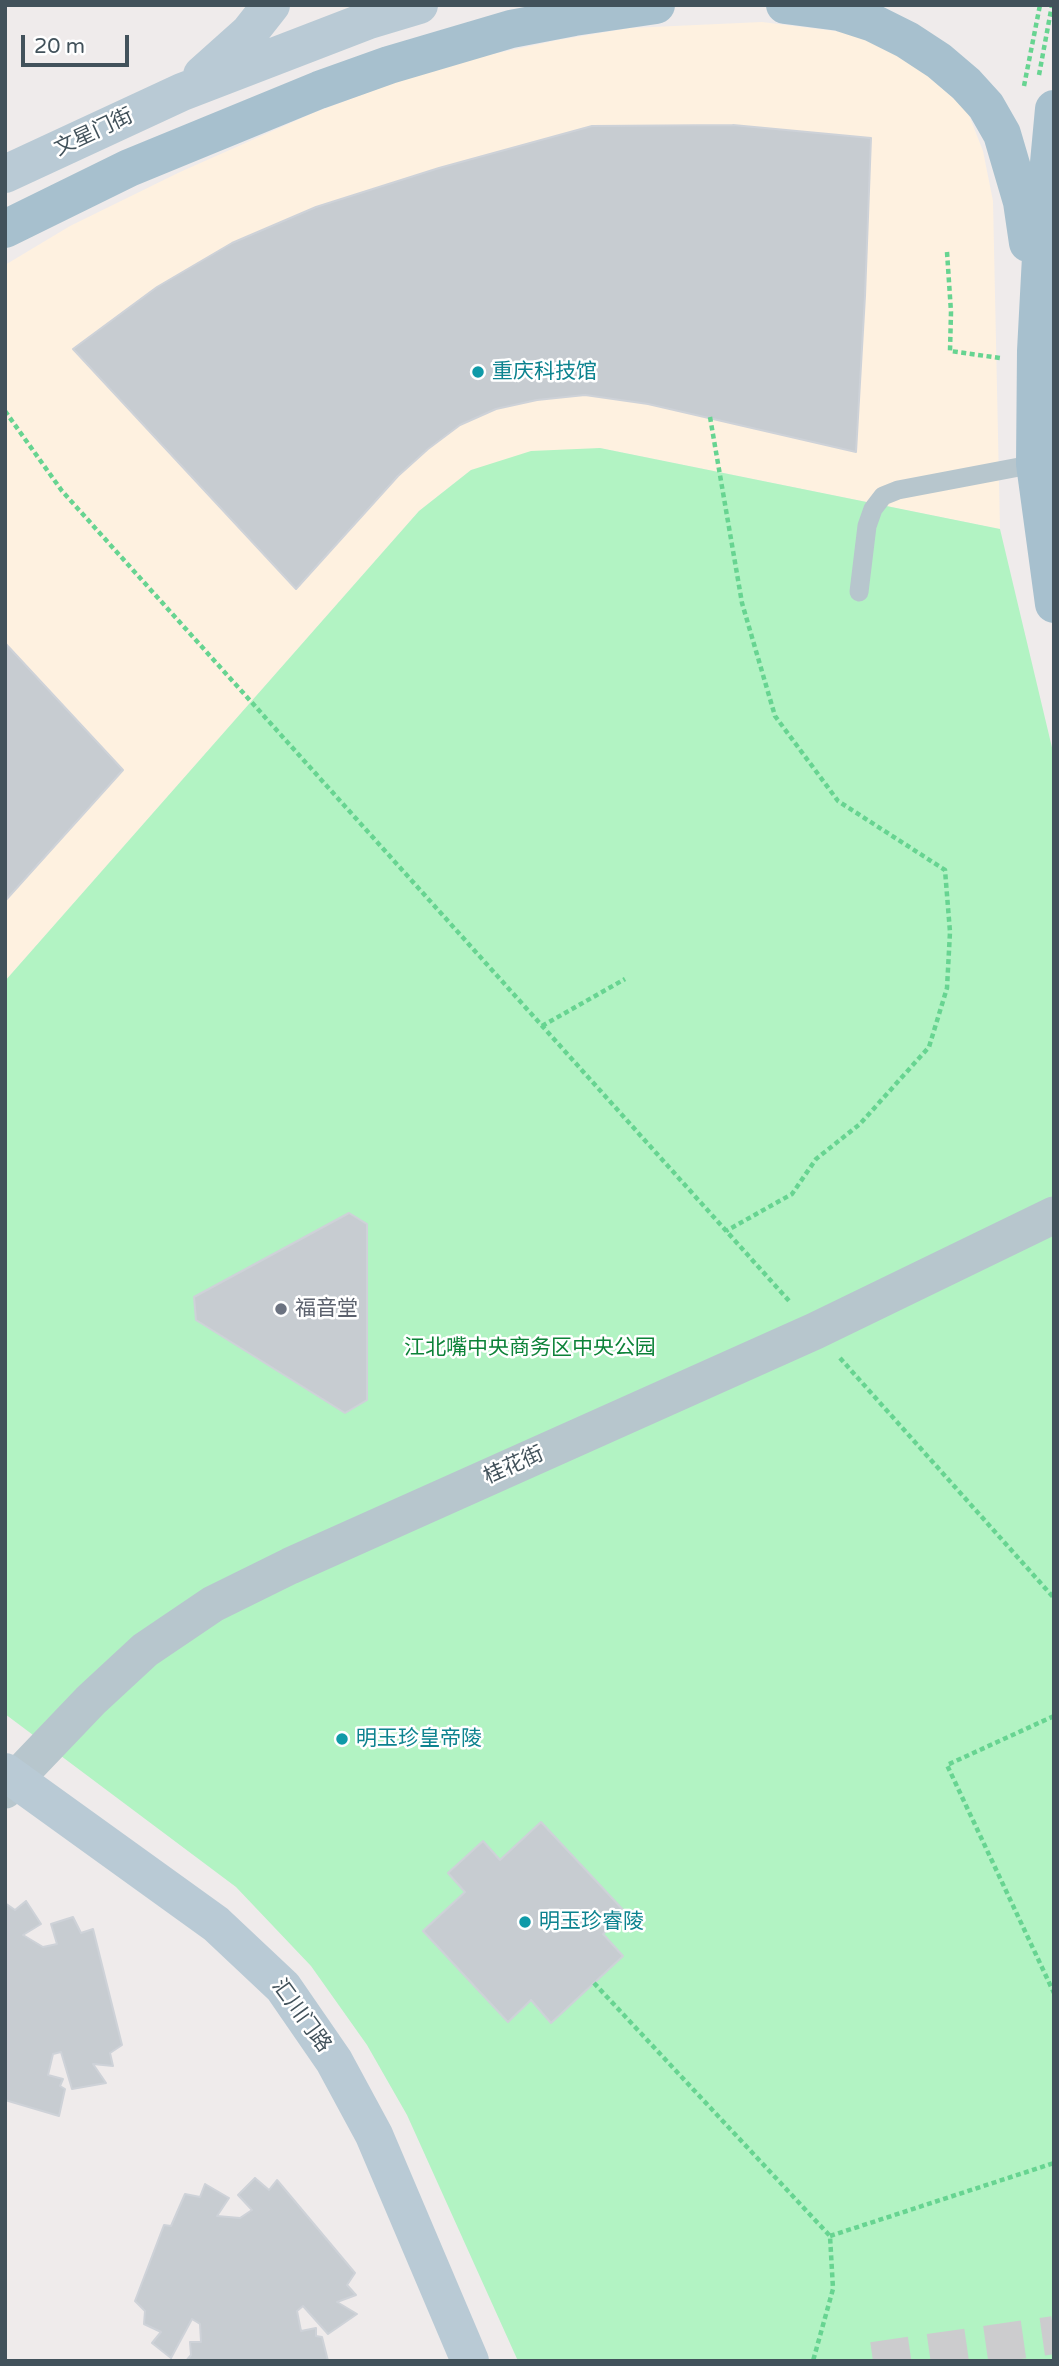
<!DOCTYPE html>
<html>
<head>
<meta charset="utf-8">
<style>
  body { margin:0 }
  #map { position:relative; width:1059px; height:2366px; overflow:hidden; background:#efebeb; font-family:"Varela Round",sans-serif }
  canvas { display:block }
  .frame { position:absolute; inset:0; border:7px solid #42525b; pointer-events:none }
  .scale { position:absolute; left:21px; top:35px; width:108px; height:32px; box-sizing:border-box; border:4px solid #42525b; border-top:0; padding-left:9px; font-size:21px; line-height:24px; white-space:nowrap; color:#42525b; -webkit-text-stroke:5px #fff; paint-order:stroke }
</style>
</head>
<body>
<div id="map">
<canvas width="1059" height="2366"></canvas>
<div class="frame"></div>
<div class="scale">20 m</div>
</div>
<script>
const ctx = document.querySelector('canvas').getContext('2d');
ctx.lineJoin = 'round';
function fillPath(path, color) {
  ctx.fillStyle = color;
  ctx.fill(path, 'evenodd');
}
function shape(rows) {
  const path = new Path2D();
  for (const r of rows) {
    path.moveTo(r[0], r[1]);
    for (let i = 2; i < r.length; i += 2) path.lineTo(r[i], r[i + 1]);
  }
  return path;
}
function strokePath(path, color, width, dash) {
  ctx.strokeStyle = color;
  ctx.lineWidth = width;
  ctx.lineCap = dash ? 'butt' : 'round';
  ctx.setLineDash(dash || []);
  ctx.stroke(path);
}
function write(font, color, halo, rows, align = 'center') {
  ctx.font = font + ' "Varela Round","Noto Sans SC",sans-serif';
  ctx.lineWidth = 5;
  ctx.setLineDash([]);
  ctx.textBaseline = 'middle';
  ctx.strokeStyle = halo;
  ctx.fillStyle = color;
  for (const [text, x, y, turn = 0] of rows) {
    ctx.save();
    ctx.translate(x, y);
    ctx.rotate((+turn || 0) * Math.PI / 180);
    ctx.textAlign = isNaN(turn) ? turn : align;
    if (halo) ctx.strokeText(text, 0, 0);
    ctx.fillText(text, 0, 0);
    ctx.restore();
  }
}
const commercial = shape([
  [762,22,867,35,901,53,967,110,983,151,993,201,1000,529,600,448,471,470,419,511,5,981,5,265,70,226,180,172,313,113,399,81,479,57,558,40,630,28]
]);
const green = shape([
  [600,448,1000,529,1054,756,1054,2361,518,2361,407,2115,367,2045,311,1966,236,1887,5,1714,5,981,419,511,471,470,531,451]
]);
const building = shape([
  [733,125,871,138,865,296,856,452,648,404,585,395,537,400,496,409,460,425,428,449,398,476,296,589,73,349,157,287,232,243,316,207,439,168,592,126,733,125],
  [5,643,123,770,5,901,5,643],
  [349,1213,367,1224,367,1400,345,1413,196,1320,194,1297,349,1213],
  [541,1822,626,1913,603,1934,623,1956,551,2023,531,2000,508,2022,423,1931,465,1892,448,1873,483,1841,500,1860,541,1822],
  [26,1901,41,1924,23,1935,43,1947,57,1944,51,1924,73,1917,81,1933,93,1929,122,2045,110,2053,113,2066,93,2064,106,2083,72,2089,61,2052,53,2054,48,2075,63,2079,60,2086,65,2089,59,2116,5,2100,5,1903,15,1910,26,1901],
  [255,2178,269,2190,277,2180,355,2273,347,2285,356,2295,337,2302,357,2314,328,2334,303,2306,297,2311,301,2331,316,2328,316,2336,322,2337,328,2361,186,2361,191,2355,190,2342,201,2342,200,2324,192,2319,171,2358,152,2343,161,2332,144,2324,145,2311,135,2301,164,2225,171,2226,185,2194,200,2197,205,2184,229,2198,217,2216,240,2218,252,2210,238,2195,255,2178]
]);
const primaryTunnel = shape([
  [873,2361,1054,2335]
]);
const path = shape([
  [1039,75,1052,5],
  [1024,86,1040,5],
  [947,252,951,312,950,351,1000,358],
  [5,411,62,491,790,1302],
  [710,417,742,603,775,716,838,801,945,870,950,932,947,988,929,1047,860,1124,816,1159,792,1194,726,1231],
  [542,1026,625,979],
  [840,1358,1054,1598],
  [1054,1716,947,1765,1054,1993],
  [594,1983,830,2236,833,2289,813,2361],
  [830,2236,1054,2163]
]);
const lane = shape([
  [859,592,867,526,873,509,883,496,898,490,1035,464]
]);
const street = shape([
  [5,1790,91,1700,145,1650,213,1604,290,1566,815,1331,1054,1215]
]);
const secondary = shape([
  [202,75,249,33,271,5],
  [5,174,182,92,369,20,419,5],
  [5,1772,216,1924,283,1987,334,2061,374,2135,470,2361]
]);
const primary = shape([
  [785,5,839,12,873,23,907,40,939,61,966,84,986,106,1002,134,1022,202,1028,243],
  [1054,109,1042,238,1036,351,1035,464,1054,604],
  [5,229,129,168,319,90,389,65,511,29,574,17,656,5]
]);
const markers = [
  [478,372,7,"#0f9aa8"],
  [281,1309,7,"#6b7280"],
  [342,1739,7,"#0f9aa8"],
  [525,1922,7,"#0f9aa8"]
];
const streetNames = [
  ["文星门街",94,133,-25],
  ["桂花街",514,1466,-24],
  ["汇川门路",301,2016,54]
];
const cultureNames = [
  ["重庆科技馆",492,372],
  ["明玉珍皇帝陵",356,1739],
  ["明玉珍睿陵",539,1922]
];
const worshipNames = [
  ["福音堂",295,1309]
];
const parkNames = [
  ["江北嘴中央商务区中央公园",530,1348]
];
fillPath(commercial, '#fef1e0');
fillPath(green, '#b2f3c3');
fillPath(building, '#c7ccd1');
strokePath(building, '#ced2d8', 2);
strokePath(primaryTunnel, '#ccccce', 38, [38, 19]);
strokePath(path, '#67d491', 4.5, [5, 3.5]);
strokePath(lane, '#b7c6cd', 19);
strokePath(street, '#b7c6cd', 37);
strokePath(secondary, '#b9cad5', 38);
strokePath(primary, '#a7c0ce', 38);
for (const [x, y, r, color] of markers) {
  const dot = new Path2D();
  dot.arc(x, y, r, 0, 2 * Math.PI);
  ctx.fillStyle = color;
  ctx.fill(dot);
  strokePath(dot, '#fff', 2.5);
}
write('21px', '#42525b', '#fff', streetNames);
write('21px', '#0d838f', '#fff', cultureNames, 'left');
write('21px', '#5b616d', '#fff', worshipNames, 'left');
write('21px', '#0c8238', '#fff', parkNames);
</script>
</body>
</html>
